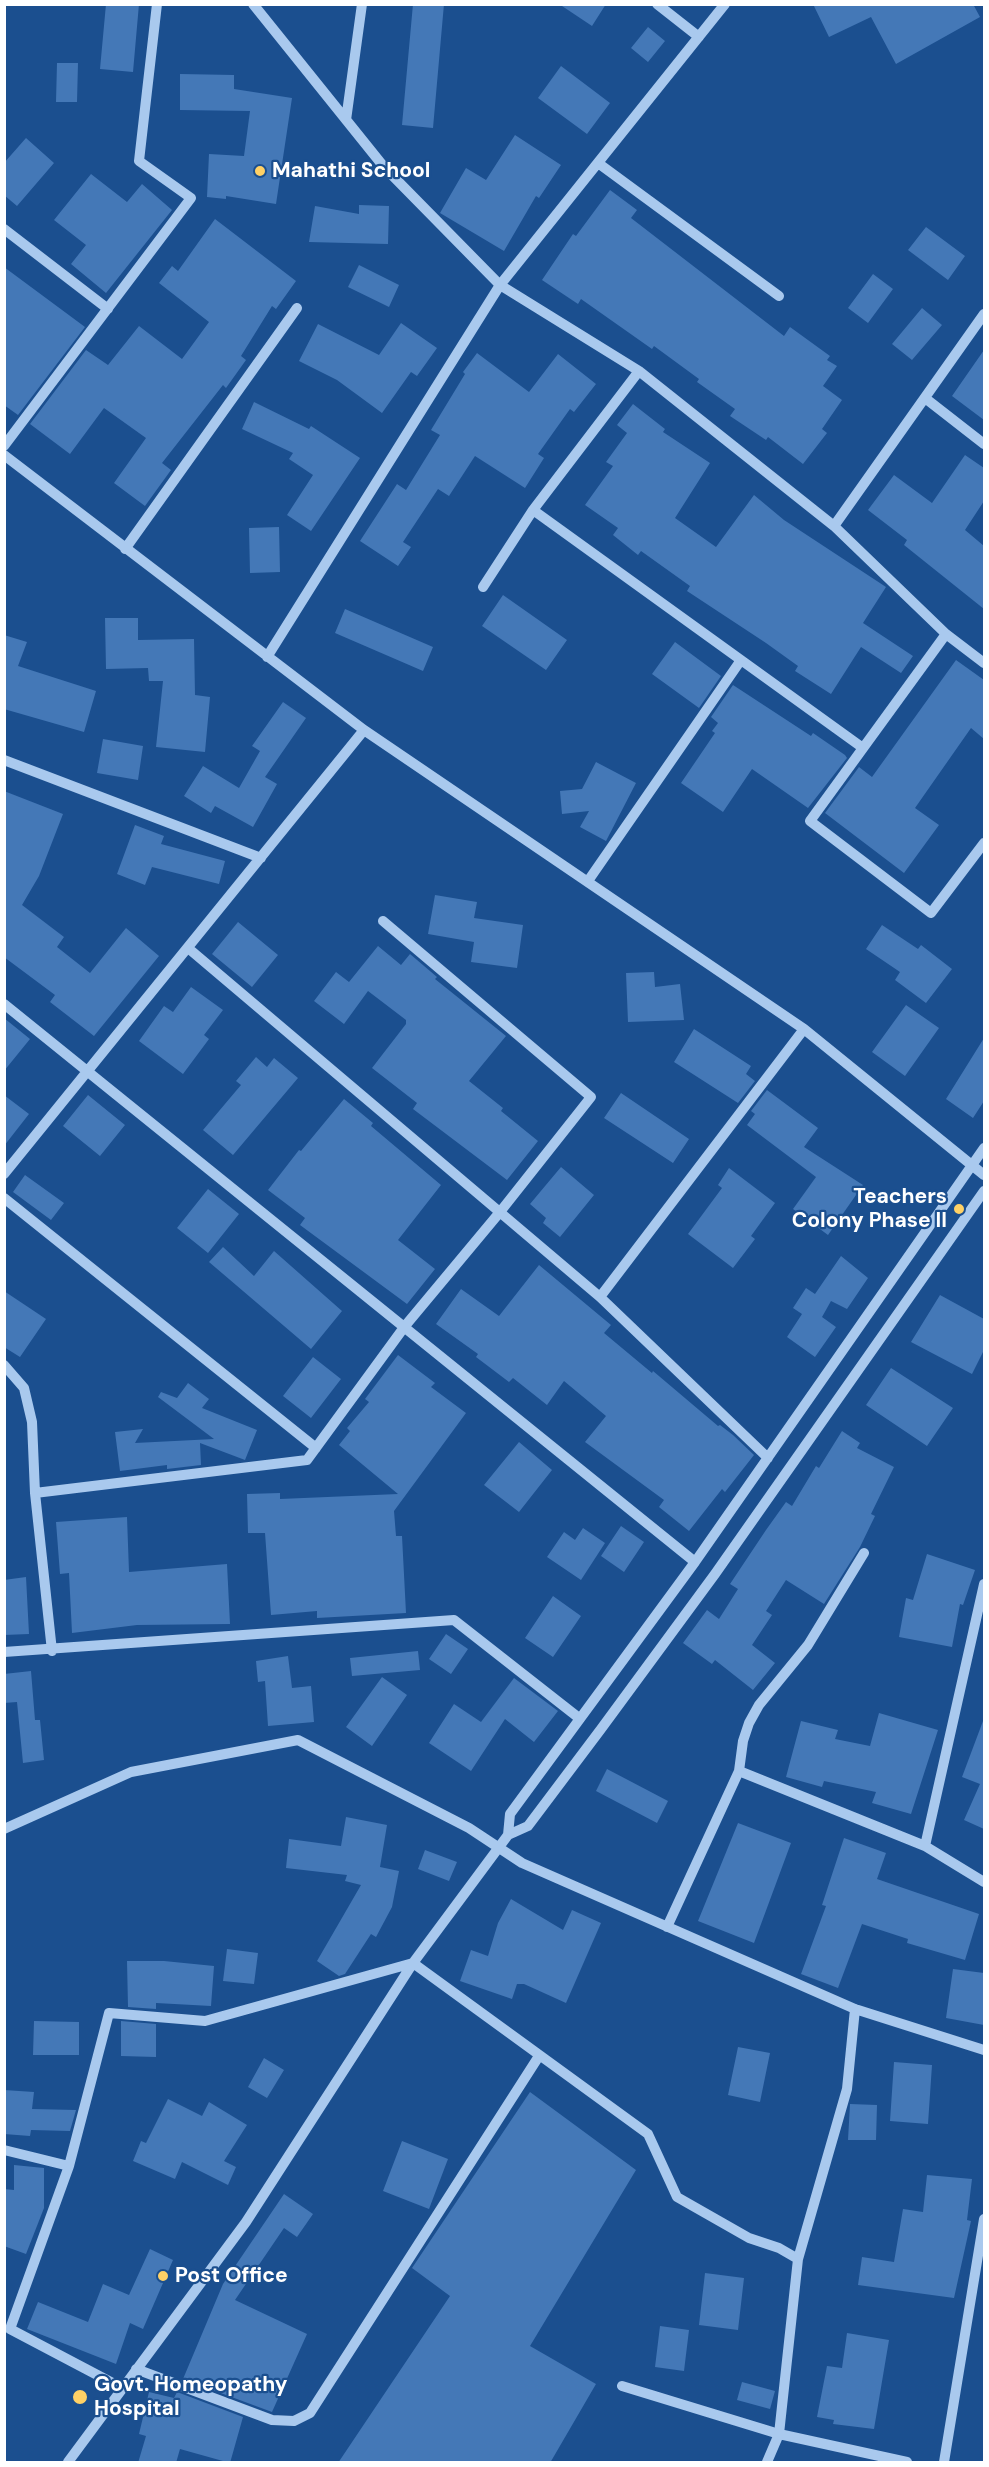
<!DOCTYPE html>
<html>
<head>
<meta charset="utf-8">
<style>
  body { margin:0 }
  #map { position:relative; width:989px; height:2467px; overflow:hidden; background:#1b4f8f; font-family:"DM Sans",sans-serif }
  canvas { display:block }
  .frame { position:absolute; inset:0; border:6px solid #fff; pointer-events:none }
</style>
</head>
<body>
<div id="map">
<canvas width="989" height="2467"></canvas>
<div class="frame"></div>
</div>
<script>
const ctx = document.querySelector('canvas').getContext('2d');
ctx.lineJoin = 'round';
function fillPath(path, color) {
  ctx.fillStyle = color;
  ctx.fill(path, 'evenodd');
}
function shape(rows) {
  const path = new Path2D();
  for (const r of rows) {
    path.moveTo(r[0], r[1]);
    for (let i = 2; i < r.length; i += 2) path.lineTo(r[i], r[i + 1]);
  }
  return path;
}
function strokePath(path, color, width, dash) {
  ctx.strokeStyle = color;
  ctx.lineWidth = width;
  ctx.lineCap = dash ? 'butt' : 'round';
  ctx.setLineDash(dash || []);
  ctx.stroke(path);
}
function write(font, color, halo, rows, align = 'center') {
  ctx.font = font + ' "DM Sans",sans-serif';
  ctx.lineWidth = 4.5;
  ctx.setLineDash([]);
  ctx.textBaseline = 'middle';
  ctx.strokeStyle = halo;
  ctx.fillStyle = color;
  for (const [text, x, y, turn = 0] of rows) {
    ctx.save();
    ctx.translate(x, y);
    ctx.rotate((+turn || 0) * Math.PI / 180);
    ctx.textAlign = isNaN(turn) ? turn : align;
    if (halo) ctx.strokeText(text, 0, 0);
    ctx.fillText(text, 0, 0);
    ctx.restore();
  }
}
const building = shape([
  [106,4,139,4,133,72,100,69],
  [413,4,444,4,433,128,402,125],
  [559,4,606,4,592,26],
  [813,4,973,4,980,17,896,64,871,17,829,37],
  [648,27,665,41,648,62,631,48],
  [57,63,78,63,77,102,56,102],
  [561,66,610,103,587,134,538,98],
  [180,74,234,75,234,89,292,98,276,204,226,196,226,199,207,197,209,154,244,156,250,111,180,110],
  [515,135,561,165,539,198,536,196,504,251,440,213,466,168,486,180],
  [26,138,54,163,17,206,4,195,4,163],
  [91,174,127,202,142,184,172,210,106,293,71,264,86,245,54,220],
  [610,190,637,210,631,218,784,336,790,327,830,356,827,360,837,366,823,386,842,400,822,429,827,433,803,464,768,437,766,440,730,416,735,409,697,382,699,379,654,346,652,349,581,299,578,304,542,280,573,234,576,236],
  [359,205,389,206,388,244,309,242,315,206,359,214],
  [215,219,296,281,276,309,272,306,241,356,246,360,226,388,223,385,162,463,171,470,145,506,114,483,146,438,104,408,70,454,30,424,86,350,108,365,139,326,182,359,209,322,159,283,172,266,178,271],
  [926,227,965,256,948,280,908,250],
  [359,265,399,285,389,307,348,287],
  [4,267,85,327,18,415,4,405],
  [873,274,893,289,868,323,848,308],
  [922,308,942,325,912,360,892,344],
  [401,323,437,348,417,376,411,372,382,413,337,380,299,361,318,324,379,355],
  [984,350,984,420,952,396],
  [477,353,529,392,558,354,596,384,574,412,570,409,538,454,544,458,525,488,475,456,449,496,438,489,403,542,411,547,398,566,360,541,397,484,406,490,440,435,431,430,465,374,463,372],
  [254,402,309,429,311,426,360,458,311,531,287,515,313,475,289,459,293,453,242,429],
  [633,404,665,429,663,432,710,463,675,518,716,547,754,495,784,520,886,587,863,623,913,656,901,673,861,647,831,694,795,671,798,666,766,643,687,591,690,586,641,551,638,555,613,535,618,528,585,505,613,466,606,462,627,433,617,425],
  [965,455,984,468,984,501,965,530,984,546,984,609,904,545,907,540,868,510,894,475,932,503],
  [279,527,280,572,250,573,249,528],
  [503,595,567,640,546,670,482,626],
  [345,609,433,647,423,671,335,633],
  [105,618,138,618,138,640,194,639,195,695,210,697,205,752,156,747,163,681,149,681,148,668,106,669],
  [4,635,27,642,18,666,96,691,84,732,4,709],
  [675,642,721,676,699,708,652,674],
  [956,660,984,680,984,739,971,728,915,808,939,825,904,873,825,813,859,767,872,777],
  [733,685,811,736,813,733,845,755,847,758,808,808,752,769,723,812,681,783,715,733,712,731,718,723,711,717],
  [283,702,306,718,265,777,277,784,253,827,215,806,211,813,184,796,203,766,239,788,260,751,252,746],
  [103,739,143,746,138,780,97,773],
  [596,762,636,783,606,841,580,827,589,811,562,814,560,791,582,789],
  [4,791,63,814,39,876,22,905,64,937,57,947,90,973,126,928,159,956,94,1036,50,1002,55,995,4,957],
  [135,825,164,836,161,844,225,861,219,884,152,867,145,885,117,874],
  [435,895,477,902,474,918,523,925,517,968,471,962,474,942,428,934],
  [238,922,278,955,252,987,212,954],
  [882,925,918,949,921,945,952,969,926,1003,895,980,900,972,866,949],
  [378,946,401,965,410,954,437,977,435,979,506,1036,469,1081,503,1108,501,1111,538,1141,507,1180,413,1109,417,1103,372,1068,406,1024,406,1020,368,991,344,1024,314,1001,336,972,349,982],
  [654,972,655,987,680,984,684,1020,628,1022,626,973],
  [191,987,223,1010,204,1035,209,1039,183,1074,139,1041,164,1006,173,1012],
  [906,1005,939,1028,905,1076,872,1052],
  [4,1018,30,1039,4,1071],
  [694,1029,751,1066,746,1074,755,1081,738,1103,674,1062],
  [984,1038,984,1101,973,1118,946,1099],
  [256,1057,267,1067,274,1058,298,1078,233,1155,203,1130,241,1085,236,1081],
  [767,1090,818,1128,804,1147,863,1185,828,1235,793,1209,816,1177,747,1125,755,1114,751,1111],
  [621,1093,689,1139,673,1163,604,1118],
  [4,1095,29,1114,4,1146],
  [88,1095,125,1125,100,1156,63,1126],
  [344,1099,373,1123,371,1126,441,1185,398,1240,435,1269,407,1304,300,1225,305,1218,268,1190,299,1150,301,1151],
  [561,1167,594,1195,560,1237,543,1223,546,1218,530,1204],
  [729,1168,775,1203,751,1236,755,1239,733,1268,688,1234,722,1188,718,1185],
  [25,1175,64,1203,51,1220,13,1192],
  [208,1189,239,1214,208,1253,177,1228],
  [223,1247,254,1276,274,1251,342,1311,311,1349,209,1262],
  [841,1256,868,1278,847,1309,831,1301,822,1317,836,1327,815,1357,787,1337,802,1314,793,1308,806,1288,815,1294],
  [539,1265,611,1325,604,1333,652,1373,653,1371,718,1426,720,1425,733,1435,754,1455,725,1492,722,1489,689,1531,659,1507,664,1500,585,1442,606,1416,564,1381,547,1405,513,1378,509,1382,476,1357,478,1354,436,1324,461,1289,499,1316],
  [4,1291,46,1319,20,1357,4,1347],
  [940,1295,984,1319,984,1350,972,1374,911,1342],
  [398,1355,435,1383,431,1387,466,1413,394,1511,396,1536,402,1536,406,1613,317,1618,317,1611,271,1615,265,1533,248,1533,247,1494,280,1493,280,1499,398,1494,339,1445,350,1431,347,1428,369,1402,365,1399],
  [313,1357,341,1379,311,1418,283,1396],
  [891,1368,953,1408,927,1446,866,1405],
  [188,1383,209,1399,202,1408,257,1430,245,1460,200,1443,201,1465,167,1469,167,1465,120,1471,115,1432,143,1429,135,1443,214,1439,158,1397,161,1392,177,1398],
  [842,1431,860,1443,857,1448,894,1467,871,1514,875,1516,860,1547,824,1604,786,1580,766,1611,772,1615,752,1645,775,1663,753,1690,715,1660,712,1664,683,1643,707,1610,719,1619,738,1589,730,1584,766,1530,786,1502,792,1506,816,1466,819,1468],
  [519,1442,552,1470,519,1512,484,1485],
  [127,1517,129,1572,227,1564,230,1624,137,1625,72,1633,69,1573,60,1574,56,1522],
  [621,1526,644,1542,624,1572,601,1556],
  [583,1528,605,1543,581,1580,547,1557,564,1532,575,1540],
  [927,1554,975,1570,963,1605,960,1604,952,1647,899,1637,906,1598,913,1600],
  [26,1577,29,1634,4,1635,4,1580],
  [553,1596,581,1616,553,1657,525,1638],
  [446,1634,468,1649,451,1674,429,1659],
  [418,1651,420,1670,352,1676,350,1658],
  [288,1656,292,1688,311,1686,314,1722,268,1726,265,1681,258,1682,256,1661],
  [31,1671,35,1720,40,1720,44,1760,23,1763,17,1702,4,1703,4,1674],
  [382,1677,407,1695,372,1746,346,1727],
  [514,1678,558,1711,534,1742,505,1719,471,1771,429,1743,454,1704,481,1722],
  [879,1713,938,1730,911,1814,872,1803,876,1792,824,1781,822,1787,786,1777,801,1721,838,1730,835,1739,870,1746],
  [983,1721,984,1721,984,1829,964,1820,980,1784,962,1777],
  [607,1769,668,1801,657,1823,596,1791],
  [346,1817,387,1825,380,1867,399,1871,392,1907,376,1937,371,1934,345,1974,339,1976,317,1961,361,1885,345,1881,347,1875,286,1868,289,1839,341,1846],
  [738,1823,791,1843,754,1943,698,1921],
  [844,1838,886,1853,877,1879,979,1914,965,1960,907,1943,908,1939,862,1924,838,1988,801,1974,826,1906,822,1905],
  [425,1850,457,1862,449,1881,418,1869],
  [511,1899,563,1930,572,1910,601,1923,566,2003,524,1984,517,1984,512,1999,460,1981,471,1950,488,1956,498,1923],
  [227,1949,258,1953,254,1984,223,1981],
  [127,1961,164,1961,214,1966,211,2006,156,2003,156,2009,128,2007],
  [953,1969,984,1973,984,2025,946,2018],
  [34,2021,79,2022,79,2055,33,2055],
  [121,2021,156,2024,156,2057,121,2056],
  [738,2047,770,2053,760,2102,728,2095],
  [264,2058,284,2070,267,2098,248,2087],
  [894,2062,932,2065,928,2124,890,2121],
  [4,2090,34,2092,32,2109,76,2110,70,2131,31,2130,30,2136,4,2134],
  [530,2092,636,2170,530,2346,596,2384,550,2463,338,2463,450,2296,412,2268],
  [168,2099,202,2116,209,2102,247,2125,224,2161,236,2167,228,2185,182,2162,175,2179,133,2161,141,2141,146,2143],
  [850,2104,877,2105,876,2140,848,2140],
  [402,2141,448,2159,429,2209,383,2191],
  [14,2165,44,2168,44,2208,26,2254,4,2246,4,2189,14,2190],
  [927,2175,972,2179,967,2220,971,2221,954,2298,858,2285,862,2257,894,2262,903,2209,923,2212],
  [284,2194,313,2214,297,2237,284,2228,235,2300,307,2334,272,2412,183,2379,223,2284],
  [150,2249,173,2260,143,2329,130,2323,116,2364,27,2329,38,2302,88,2322,103,2284,129,2295],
  [705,2273,744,2278,738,2330,699,2325],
  [660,2326,689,2330,684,2371,655,2367],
  [847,2333,889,2340,874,2429,833,2424,834,2420,817,2417,827,2366,842,2368],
  [742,2382,775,2391,770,2409,737,2400],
  [149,2392,174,2398,177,2392,243,2417,230,2463,180,2449,176,2463,138,2463,146,2436,139,2434]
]);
const minor = shape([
  [253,4,384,167,500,285,639,371,533,510,483,587],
  [657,4,699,37],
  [346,120,362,4],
  [598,163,779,296],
  [4,229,108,309],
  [984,314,834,526,946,634,984,663],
  [639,371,834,526],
  [925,398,984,444],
  [4,446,191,198,139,161,157,4],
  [4,455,364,730,804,1029,984,1175],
  [533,510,863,748],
  [125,549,297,308],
  [946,634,810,821,931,913,984,843],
  [267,657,500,285,725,4],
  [4,760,261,858],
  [588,881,741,660],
  [188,948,600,1297,768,1458],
  [4,1004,695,1562],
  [4,1174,364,730],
  [4,1198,316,1448],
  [600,1297,804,1029],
  [4,1365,24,1388,32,1422,35,1493,52,1651],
  [35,1493,307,1460,405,1326,500,1212,591,1097,383,921],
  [4,1652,454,1620,579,1718],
  [739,1771,743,1741,749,1723,759,1705,808,1645,864,1553],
  [4,1829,131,1772,298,1740,469,1828,522,1863,855,2009,984,2050],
  [508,1835,528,1826,601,1729,715,1574,984,1191],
  [925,1846,984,1584],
  [667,1927,739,1771,925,1846,984,1882],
  [4,2150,69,2166],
  [798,2259,847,2089,855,2009],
  [136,2369,272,2420,294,2421,310,2413,539,2056],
  [622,2386,779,2434,907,2462],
  [122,2388,10,2329,69,2166,109,2013,205,2021,413,1963,648,2134,677,2197,749,2238,779,2248,798,2259,779,2434,767,2462],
  [68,2462,246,2222,413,1963,508,1835,510,1814,695,1562,984,1148],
  [944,2462,984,2219]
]);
const markers = [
  [260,171,6,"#ffd166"],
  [959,1209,6,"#ffd166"],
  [163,2276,6,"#ffd166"],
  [80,2397,8,"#ffd166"]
];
const poiNames = [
  ["Mahathi School",272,171],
  ["Teachers",947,1197,"right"],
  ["Colony Phase II",947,1221,"right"],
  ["Post Office",175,2276],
  ["Govt. Homeopathy",94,2385],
  ["Hospital",94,2409]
];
fillPath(building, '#4478b7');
strokePath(minor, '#a9c9ee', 10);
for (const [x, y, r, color] of markers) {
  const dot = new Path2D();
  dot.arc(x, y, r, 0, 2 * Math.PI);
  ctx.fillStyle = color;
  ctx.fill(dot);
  strokePath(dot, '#1b4f8f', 2);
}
write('bold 21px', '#fff', '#1b4f8f', poiNames, 'left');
</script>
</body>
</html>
